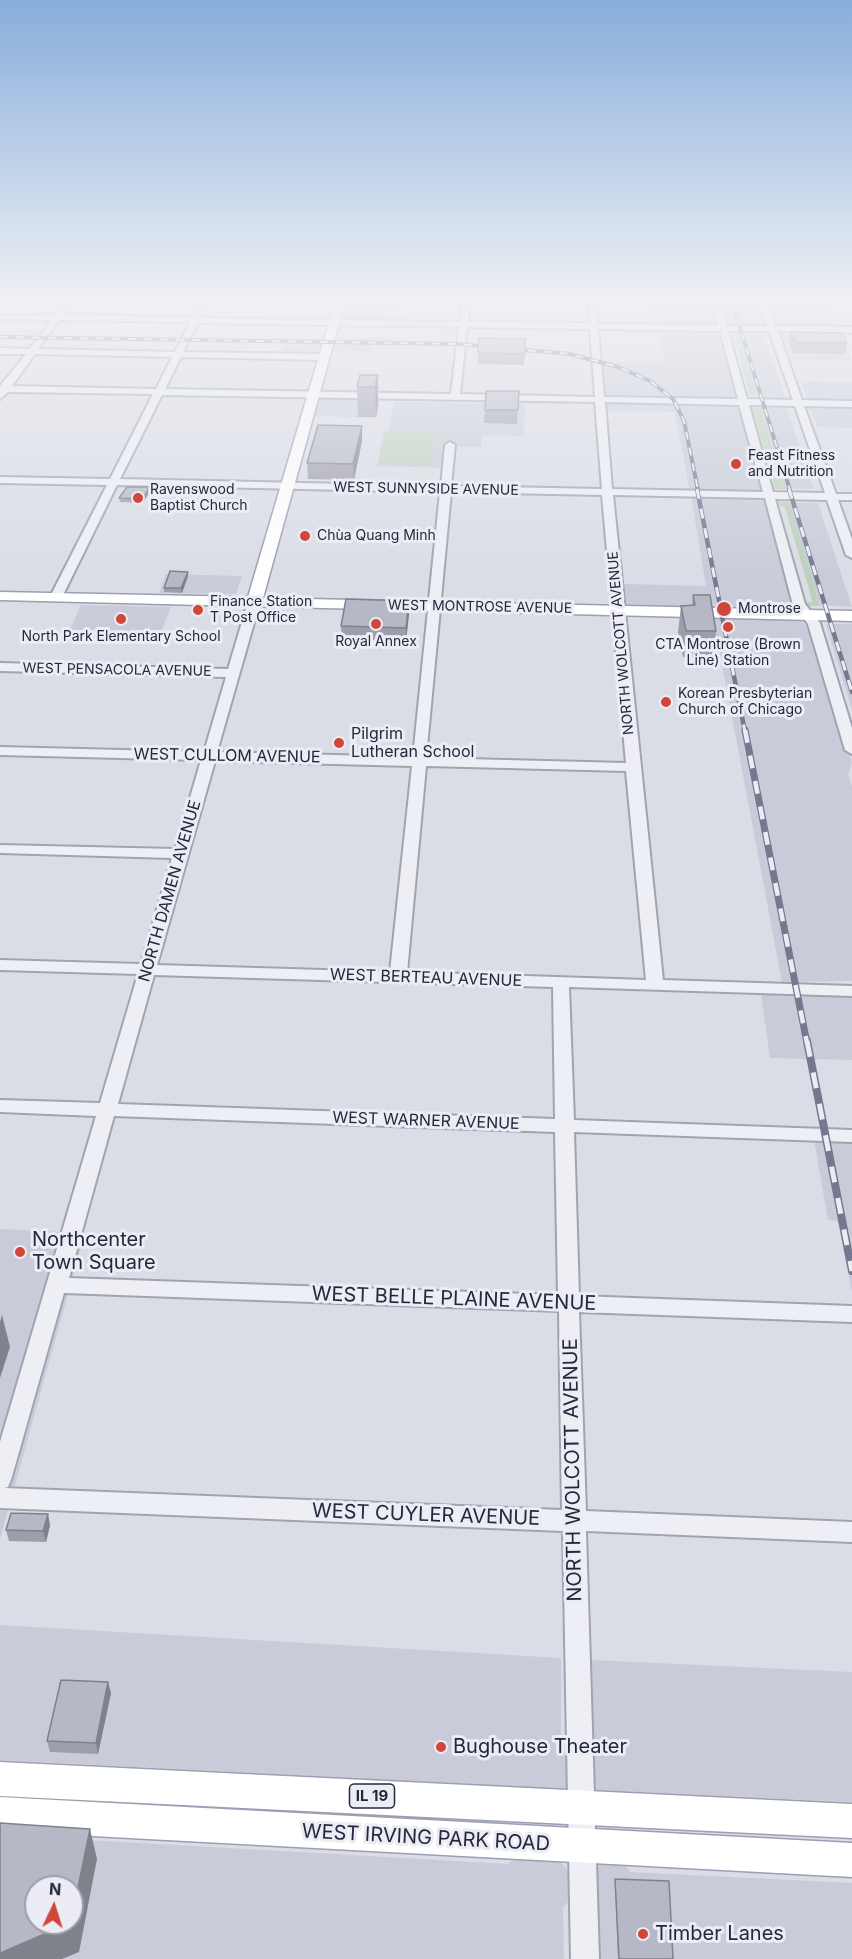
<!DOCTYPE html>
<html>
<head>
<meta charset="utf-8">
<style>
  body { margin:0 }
  #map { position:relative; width:852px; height:1959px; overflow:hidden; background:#dbdde6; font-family:Inter,sans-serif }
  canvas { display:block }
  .north { position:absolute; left:24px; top:1875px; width:60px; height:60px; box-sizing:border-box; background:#ebecf4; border:2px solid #9c9eab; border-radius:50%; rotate:4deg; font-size:16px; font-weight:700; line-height:24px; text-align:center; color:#25283d }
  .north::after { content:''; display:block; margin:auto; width:21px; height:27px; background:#d1463b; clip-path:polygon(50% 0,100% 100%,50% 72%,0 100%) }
</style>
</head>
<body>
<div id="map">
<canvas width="852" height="1959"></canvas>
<div class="north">N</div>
</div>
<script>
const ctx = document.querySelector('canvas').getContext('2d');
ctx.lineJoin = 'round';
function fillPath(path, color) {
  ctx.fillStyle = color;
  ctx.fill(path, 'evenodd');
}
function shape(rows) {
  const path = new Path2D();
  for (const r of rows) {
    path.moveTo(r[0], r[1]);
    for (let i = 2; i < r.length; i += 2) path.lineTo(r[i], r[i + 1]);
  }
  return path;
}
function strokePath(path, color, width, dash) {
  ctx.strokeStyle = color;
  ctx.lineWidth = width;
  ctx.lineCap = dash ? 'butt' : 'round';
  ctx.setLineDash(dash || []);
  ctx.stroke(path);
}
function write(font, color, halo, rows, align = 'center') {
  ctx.font = font + ' Inter,sans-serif';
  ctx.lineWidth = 6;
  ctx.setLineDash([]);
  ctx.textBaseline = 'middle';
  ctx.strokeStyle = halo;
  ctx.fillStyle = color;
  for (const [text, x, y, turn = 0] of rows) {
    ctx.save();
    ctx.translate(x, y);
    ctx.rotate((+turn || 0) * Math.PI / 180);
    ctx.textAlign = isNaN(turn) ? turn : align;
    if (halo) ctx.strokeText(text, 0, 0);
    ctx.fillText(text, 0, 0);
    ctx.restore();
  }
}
const built = shape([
  [347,302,402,302,399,321,343,320],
  [652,302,708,302,737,398,605,396,602,361,664,362],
  [724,302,750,302,758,324,731,324],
  [771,302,826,302,852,361,792,360],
  [734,333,763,333,772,360,770,362,774,363,785,398,758,397,741,340,736,340],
  [336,337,346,338,395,338,394,345,371,344,369,352,332,351],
  [273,338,322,339,316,354,282,354,286,343,271,342],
  [801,381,852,382,852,428,817,427],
  [320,399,380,400,376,418,314,416],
  [394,402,525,404,524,436,482,435,481,447,446,447,444,468,377,466,384,431,388,431],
  [604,403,739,406,763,491,690,492,674,409,673,412,605,411],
  [761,408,787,408,814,489,785,488],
  [691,496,757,497,766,501,793,609,625,606,623,584,706,586],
  [789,503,818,503,852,607,820,605],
  [166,574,242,576,236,594,159,593],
  [81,605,171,607,161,633,69,631],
  [706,616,798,619,813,630,852,763,848,774,852,786,852,981,782,982,717,638,709,628],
  [826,624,852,624,852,710],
  [761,994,852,997,852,1060,770,1058],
  [814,1140,852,1141,852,1292,838,1221,828,1220],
  [0,1229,85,1233,0,1539],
  [0,1625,561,1658,561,1743,565,1752,567,1780,565,1788,558,1792,517,1793,508,1786,0,1760],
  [591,1660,852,1672,852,1802,595,1790,590,1786,588,1762,594,1755],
  [0,1835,508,1864,519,1856,558,1860,566,1868,569,1877,570,1900,563,1908,564,1959,0,1959],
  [36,1887,72,1887,72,1923,36,1923],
  [609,1862,621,1862,631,1872,852,1883,852,1959,598,1959,593,1871,600,1864]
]);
const green = shape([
  [733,335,736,340,741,340,757,395,750,395],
  [747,407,761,408,785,489,772,489,774,484,753,413],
  [386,432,435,433,431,465,379,464],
  [789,502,792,511,820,606,805,606,804,601,812,603,809,589,785,508,776,503],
  [153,1803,394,1812,393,1822,151,1812]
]);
const minor = shape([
  [64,302,72,302,62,315,192,317,200,302,208,302,200,318,460,322,462,302,470,302,468,322,590,323,588,302,596,302,598,324,718,325,712,302,720,302,727,326,767,326,759,302,767,302,776,326,852,327,852,333,778,331,802,400,852,401,852,407,804,406,836,494,852,494,852,500,838,500,852,539,852,558,846,555,827,500,775,499,805,604,820,623,852,728,852,754,845,750,808,624,793,605,765,498,613,495,663,980,852,986,852,996,569,987,574,1120,852,1130,852,1142,574,1132,579,1296,852,1306,852,1322,579,1312,586,1511,852,1522,852,1542,586,1531,599,1959,571,1959,563,1531,0,1508,0,1442,96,1116,0,1112,0,1100,100,1103,138,974,0,970,0,960,141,964,172,858,0,853,0,845,175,849,201,760,0,755,0,747,204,752,226,677,0,671,0,663,228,669,248,602,254,598,260,602,217,752,413,757,440,492,117,485,62,597,52,599,50,597,107,485,0,483,0,477,110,479,153,394,8,392,0,399,0,386,26,354,0,354,0,348,30,349,51,320,0,319,0,315,54,315,64,302],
  [59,320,190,322,175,352,38,349,59,320],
  [198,323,459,327,451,394,165,389,181,357,324,360,328,357,324,354,183,352,198,323],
  [467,327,590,329,595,397,460,394,467,327],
  [598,329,720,331,738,399,604,397,598,329],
  [728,331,769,331,793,400,747,399,728,331],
  [35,354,172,357,156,389,12,386,35,354],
  [162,395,595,402,602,489,451,486,455,445,450,442,445,445,441,486,120,479,162,395],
  [605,402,739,405,763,492,612,489,605,402],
  [749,405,795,406,825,493,773,492,749,405],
  [451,492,602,495,626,763,426,758,451,492],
  [215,761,412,766,390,972,157,965,215,761],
  [426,766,626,771,646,980,407,972,426,766],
  [154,975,553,987,555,1119,118,1104,154,975],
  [114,1116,555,1132,558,1295,69,1278,114,1116],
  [64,1293,559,1311,562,1510,4,1488,8,1487,11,1480,64,1293]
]);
const major = shape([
  [335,302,345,302,263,598,852,611,852,621,0,600,0,592,248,597,335,302],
  [0,1762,852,1804,852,1838,0,1796,0,1762],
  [0,1797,852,1843,852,1877,0,1831,0,1797]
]);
const railFar3 = shape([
  [732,302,790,490],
  [0,337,459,344,570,354,618,367,650,381,673,399,684,421,698,490]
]);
const railFar2 = shape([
  [697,489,745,732],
  [789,489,852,692]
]);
const railFar1 = shape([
  [745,730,807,1043]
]);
const rail = shape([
  [807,1041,852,1271]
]);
const wall = shape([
  [791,332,847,343,845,354,793,353,789,343],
  [479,338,525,354,524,365,478,364],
  [378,375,378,405,376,417,358,417,357,387],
  [486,391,519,391,517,424,484,423],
  [362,441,354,480,308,479,307,463],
  [150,491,143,503,120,502,119,498],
  [188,576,182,593,164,592,164,588],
  [693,595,716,631,713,657,683,657,678,632,681,606,692,605],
  [409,601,409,614,406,641,342,639,341,626],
  [50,1525,46,1542,9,1541,6,1530],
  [111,1693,98,1754,50,1752,47,1741],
  [615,1879,673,1959,618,1959,615,1884]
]);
const shadedWall = shape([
  [378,375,378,405,376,417,375,387],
  [362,426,362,441,354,480,353,464],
  [149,487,150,491,143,503,143,499],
  [188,572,188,576,182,593,181,588],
  [409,601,409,614,406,641,406,628],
  [2,1315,10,1347,0,1378,0,1322],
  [48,1514,50,1525,46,1542,43,1531],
  [108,1682,111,1693,98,1754,96,1743],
  [90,1829,97,1859,79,1952,62,1959,0,1959,0,1953,72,1923,72,1917]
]);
const building = shape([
  [791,332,842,333,847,343,795,343,791,332],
  [479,338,525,339,525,354,478,353,479,338],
  [360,375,378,375,375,387,357,387,360,375],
  [486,391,519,391,518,410,485,410,486,391],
  [318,425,362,426,353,464,307,463,318,425],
  [127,487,149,487,143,499,119,498,127,487],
  [170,571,188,572,181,588,164,588,170,571],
  [693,595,710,595,716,631,686,631,681,606,695,605,693,595],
  [346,599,409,601,406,628,341,626,346,599],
  [11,1513,48,1514,43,1531,6,1530,11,1513],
  [61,1680,108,1682,96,1743,47,1741,61,1680],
  [0,1823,90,1829,72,1917,72,1887,36,1887,36,1923,70,1923,0,1953,0,1823],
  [615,1879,669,1881,673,1959,619,1959,615,1879]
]);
const markers = [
  [736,464,6,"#d1463b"],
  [138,498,6,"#d1463b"],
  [305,536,6,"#d1463b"],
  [724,609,8,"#d1463b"],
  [198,610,6,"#d1463b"],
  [121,619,6,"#d1463b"],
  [376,624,6,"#d1463b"],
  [728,627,6,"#d1463b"],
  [666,702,6,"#d1463b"],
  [339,743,6,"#d1463b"],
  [20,1252,6,"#d1463b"],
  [441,1747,6,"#d1463b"],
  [643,1934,6,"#d1463b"]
];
const farPoinames = [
  ["Feast Fitness",748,456],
  ["and Nutrition",748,472],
  ["Ravenswood",150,490],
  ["Baptist Church",150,506],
  ["Chùa Quang Minh",317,536],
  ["Finance Station",210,602],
  ["T Post Office",210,618],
  ["Montrose",738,609],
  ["North Park Elementary School",121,637,"center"],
  ["Royal Annex",376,642,"center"],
  ["CTA Montrose (Brown",728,645,"center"],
  ["Line) Station",728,661,"center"],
  ["Korean Presbyterian",678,694],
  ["Church of Chicago",678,710]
];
const farStreetnames = [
  ["WEST SUNNYSIDE AVENUE",426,489,1],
  ["WEST MONTROSE AVENUE",480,607,1],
  ["NORTH WOLCOTT AVENUE",621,643,-95],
  ["WEST PENSACOLA AVENUE",117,670,1]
];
const shields = [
  [372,1796,45]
];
const shieldNames = [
  ["IL 19",372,1796]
];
const poiNames = [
  ["Pilgrim",351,734],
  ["Lutheran School",351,752]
];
const streetNames = [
  ["WEST CULLOM AVENUE",227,756,1],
  ["NORTH DAMEN AVENUE",170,891,-74],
  ["WEST BERTEAU AVENUE",426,978,2],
  ["WEST WARNER AVENUE",426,1121,2]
];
const nearPoinames = [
  ["Northcenter",32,1240],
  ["Town Square",32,1263],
  ["Bughouse Theater",453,1747],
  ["Timber Lanes",655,1934]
];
const nearStreetnames = [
  ["WEST BELLE PLAINE AVENUE",454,1299,2],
  ["NORTH WOLCOTT AVENUE",573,1470,-91],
  ["WEST CUYLER AVENUE",426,1515,2],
  ["WEST IRVING PARK ROAD",426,1838,3]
];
fillPath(built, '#c9ccd8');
fillPath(green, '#bdd0bc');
strokePath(minor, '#a1a3b0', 4);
strokePath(major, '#9a9fb2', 3);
fillPath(minor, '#eeeff5');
fillPath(major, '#fff');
strokePath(railFar3, '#757990', 4);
strokePath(railFar2, '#757990', 4.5);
strokePath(railFar1, '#757990', 7);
strokePath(rail, '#757990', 8);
strokePath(railFar3, '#ebecf4', 2, [8]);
strokePath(railFar2, '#ebecf4', 3, [10]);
strokePath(railFar1, '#ebecf4', 4.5, [13]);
strokePath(rail, '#ebecf4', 5, [16]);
fillPath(wall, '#9d9eaa');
fillPath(shadedWall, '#7f818b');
fillPath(building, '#b6b8c6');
strokePath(building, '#7f818b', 1.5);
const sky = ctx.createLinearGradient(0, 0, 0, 576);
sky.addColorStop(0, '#87addb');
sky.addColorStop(0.52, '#eff0f4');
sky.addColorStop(1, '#eff0f400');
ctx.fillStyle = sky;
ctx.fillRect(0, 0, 852, 576);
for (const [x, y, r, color] of markers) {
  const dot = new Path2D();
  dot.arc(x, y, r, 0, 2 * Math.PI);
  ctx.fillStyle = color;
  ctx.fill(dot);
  strokePath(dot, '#ebecf4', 2);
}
write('14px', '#25283d', '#ebecf4', farPoinames, 'left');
write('14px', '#25283d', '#ebecf4', farStreetnames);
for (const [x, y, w] of shields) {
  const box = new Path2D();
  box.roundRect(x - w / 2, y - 12, w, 24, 4.5);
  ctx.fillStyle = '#ebecf4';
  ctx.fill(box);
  strokePath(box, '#25283d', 1.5);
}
write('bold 15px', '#25283d', null, shieldNames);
write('16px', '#25283d', '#ebecf4', poiNames, 'left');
write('16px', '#25283d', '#ebecf4', streetNames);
write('20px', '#25283d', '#ebecf4', nearPoinames, 'left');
write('20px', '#25283d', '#ebecf4', nearStreetnames);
</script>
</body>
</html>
